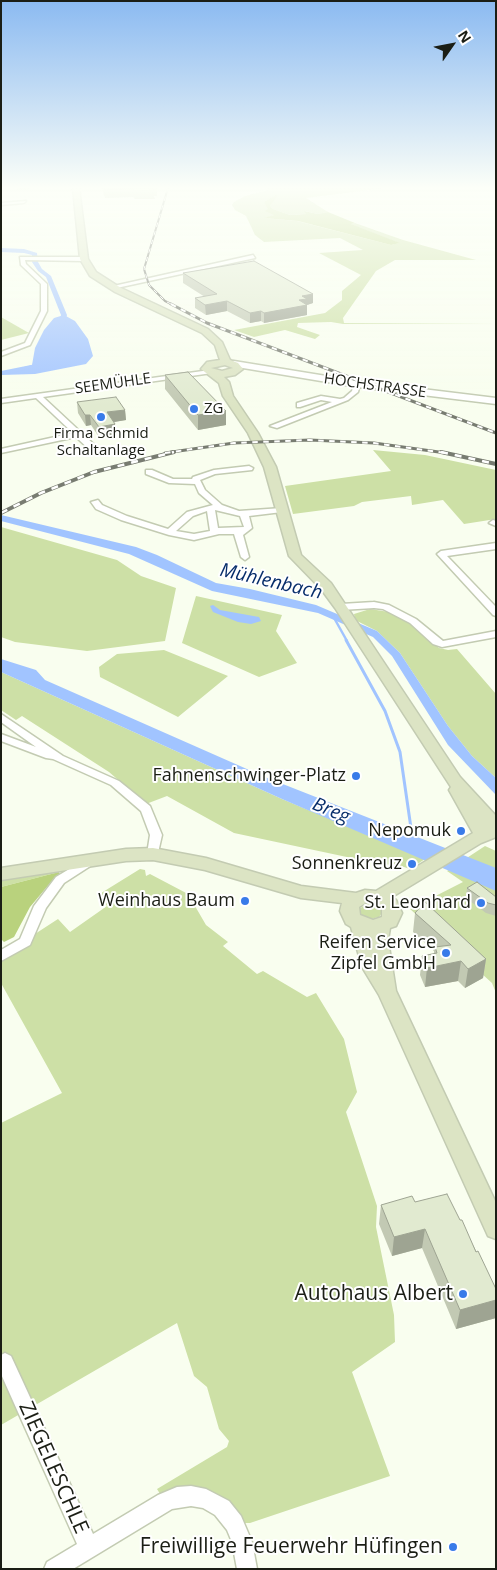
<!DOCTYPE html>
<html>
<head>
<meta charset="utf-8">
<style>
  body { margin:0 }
  #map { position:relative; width:497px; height:1570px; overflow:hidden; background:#f9feef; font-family:"Open Sans",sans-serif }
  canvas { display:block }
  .frame { position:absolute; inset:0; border:2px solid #1b1e15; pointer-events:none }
  .north { position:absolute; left:427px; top:20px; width:50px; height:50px; -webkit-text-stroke:4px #fff; paint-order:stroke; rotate:57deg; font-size:14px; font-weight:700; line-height:20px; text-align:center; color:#1b1e15 }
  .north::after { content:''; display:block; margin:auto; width:18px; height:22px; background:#1b1e15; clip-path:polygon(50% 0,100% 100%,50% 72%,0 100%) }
</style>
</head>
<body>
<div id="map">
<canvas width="497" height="1570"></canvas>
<div class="frame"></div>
<div class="north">N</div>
</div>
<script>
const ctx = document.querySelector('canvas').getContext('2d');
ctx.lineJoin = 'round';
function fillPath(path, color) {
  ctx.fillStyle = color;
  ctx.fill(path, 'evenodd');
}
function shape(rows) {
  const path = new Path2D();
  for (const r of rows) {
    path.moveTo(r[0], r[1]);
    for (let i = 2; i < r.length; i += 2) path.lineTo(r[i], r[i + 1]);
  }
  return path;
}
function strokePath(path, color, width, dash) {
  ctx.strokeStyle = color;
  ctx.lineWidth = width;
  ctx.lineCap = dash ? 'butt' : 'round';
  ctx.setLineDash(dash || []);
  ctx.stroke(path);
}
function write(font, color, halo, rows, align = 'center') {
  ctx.font = font + ' "Open Sans",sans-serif';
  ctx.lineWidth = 4;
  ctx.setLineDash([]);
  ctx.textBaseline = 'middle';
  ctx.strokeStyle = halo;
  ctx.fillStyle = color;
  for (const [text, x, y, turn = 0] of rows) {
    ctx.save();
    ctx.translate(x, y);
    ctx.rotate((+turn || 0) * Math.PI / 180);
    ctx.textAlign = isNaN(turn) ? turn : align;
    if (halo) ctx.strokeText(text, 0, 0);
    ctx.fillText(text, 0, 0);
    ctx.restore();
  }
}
const green = shape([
  [267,188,385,188,306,198,328,212,318,214,305,211,306,214,290,215,273,209,270,206,275,195,264,202,275,215,265,218,297,221,391,245,399,243,350,224,355,223,403,240,476,260,395,260,376,271,343,318,344,323,496,324,343,324,331,322,298,323,297,327,320,335,315,339,285,330,254,337,234,330,325,313,342,300,342,291,361,275,319,253,363,250,340,238,264,242,255,235,246,216,235,210,232,205,234,202,245,196,268,190],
  [1,317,29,333,1,340],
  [373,450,425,455,496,470,496,519,464,524,443,500,412,505,411,496,362,502,354,506,293,514,285,486,391,471],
  [1,527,117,560,141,576,176,588,165,641,87,651,15,642,1,637],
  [196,596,282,615,276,631,297,663,259,677,182,643],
  [370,609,389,612,410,622,439,648,448,650,457,649,496,694,496,778,472,756,448,726,400,653,377,631,355,620,354,614],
  [164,650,228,676,178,717,100,677,99,667,117,654],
  [1,672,282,799,425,859,410,869,401,866,375,863,234,833,167,796,146,804,109,772,22,716,16,720,1,710],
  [485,846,496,851,496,993,492,983,410,909,463,882,447,871],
  [58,869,59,872,1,887,1,879],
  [140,869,145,870,146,876,150,874,188,894,206,925,228,942,223,946,257,974,263,971,307,997,316,993,344,1039,357,1092,346,1112,377,1206,376,1227,394,1315,395,1342,352,1372,390,1476,250,1523,234,1523,222,1508,165,1502,157,1489,227,1447,229,1441,219,1429,207,1387,194,1376,177,1323,1,1425,1,1123,62,1093,1,983,1,956,58,919,70,932,107,906,98,895],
  [368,903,377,905,381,909,382,913,379,917,370,919,361,916,359,909]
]);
const forest = shape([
  [275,195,278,195,270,206,273,209,290,215,306,214,304,211,318,214,328,212,355,223,351,224,400,243,391,245,298,221,264,218,274,215,265,211,268,209,264,202],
  [59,872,60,875,51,882,30,907,14,937,4,942,1,939,1,887]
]);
const water = shape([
  [64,315,75,321,88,339,93,356,86,364,35,374,1,375,1,372,21,370,20,368,32,365,35,348,44,330,54,318],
  [1,515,136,547,157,555,216,583,250,589,316,605,377,631,400,653,448,726,472,756,496,778,496,795,448,745,392,656,373,637,318,613,212,591,129,554,1,521],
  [213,605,220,610,259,617,261,621,251,624,238,622,213,612,210,606],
  [1,659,36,670,45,680,265,777,496,868,496,891,282,799,1,672]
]);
const streamFar1 = shape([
  [333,616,347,641]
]);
const stream = shape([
  [346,640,385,711,400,752,412,835]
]);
const canal = shape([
  [1,248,24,249,37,253,38,262,42,269,51,276,67,315,63,330,58,329,61,315,46,277,38,271,32,262,32,255,24,253,1,252,1,248],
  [36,364,38,365,38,367,1,375,1,371,36,364]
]);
const minor = shape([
  [26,201,24,203,1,205,1,203,26,201],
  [253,255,255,258,112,289,109,287,253,255],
  [20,257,84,257,87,259,84,261,25,260,26,264,47,284,47,311,30,345,1,356,1,352,25,343,41,311,41,284,21,265,20,257],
  [210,370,213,372,212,373,43,397,100,450,100,454,94,454,76,437,1,453,1,449,73,433,36,398,1,403,1,399,210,370],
  [357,382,360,384,358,392,348,400,277,428,270,426,332,402,321,400,300,407,297,407,297,403,321,396,340,399,344,398,352,391,354,384,357,382],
  [249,466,253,468,252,470,215,474,200,480,205,490,222,505,239,511,282,508,286,510,282,512,249,516,252,528,243,535,249,557,245,560,241,557,234,534,219,534,194,540,169,535,121,520,96,509,91,502,98,500,102,505,127,516,168,529,187,512,213,505,199,493,195,484,169,483,146,474,146,470,152,470,173,479,192,479,193,477,214,470,249,466],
  [215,510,240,516,244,527,218,528,215,510],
  [207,511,210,531,194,534,176,531,193,516,207,511],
  [493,520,496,521,496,526,489,523,493,520],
  [496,543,496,549,447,556,496,607,496,616,493,615,437,554,441,551,496,543],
  [374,602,389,605,416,619,443,641,496,631,496,637,442,647,433,644,410,623,383,609,374,608,341,610,336,607,341,604,374,602],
  [1,714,63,756,119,781,150,806,162,835,157,857,153,858,147,854,150,835,141,811,111,785,53,759,46,758,1,741,1,734,36,747,1,722,1,714],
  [91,856,95,857,97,860,95,863,64,883,46,908,30,945,1,961,1,950,20,939,34,906,56,877,91,856],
  [5,1353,11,1356,93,1534,158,1495,177,1487,191,1486,206,1489,229,1501,241,1516,252,1542,257,1569,237,1569,232,1542,227,1530,215,1515,203,1508,191,1506,172,1509,73,1569,44,1569,47,1562,77,1544,1,1374,1,1355,5,1353]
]);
const tertiary = shape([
  [234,361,357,381,496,398,496,404,357,387,231,366,230,364,234,361]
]);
const secondary = shape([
  [73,188,79,188,88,259,96,272,121,288,208,329,222,342,230,360,238,363,243,369,235,375,224,377,229,382,233,396,258,433,276,467,301,555,331,583,460,777,496,816,496,837,481,843,392,897,396,900,402,913,396,926,390,928,388,940,396,991,496,1203,496,1239,488,1236,379,995,362,967,351,927,346,924,340,911,342,903,301,898,205,870,153,860,126,861,1,880,1,868,126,849,153,848,206,858,301,886,356,893,365,890,376,891,473,833,449,790,451,787,335,608,321,589,289,556,264,467,248,433,223,396,219,383,201,369,207,362,220,360,215,345,202,333,115,292,90,276,80,259,73,188],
  [225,365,233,368,222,371,211,368,225,365],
  [367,902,375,903,382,909,382,917,373,920,360,915,359,907,367,902]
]);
const railFar2 = shape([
  [168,188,144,269,149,285,165,301,173,305]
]);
const railFar1 = shape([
  [171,304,207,323,496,433],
  [165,453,234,443,310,440,374,443,446,453]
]);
const rail = shape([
  [441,452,496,464],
  [1,513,41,493,94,472,174,452]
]);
const wall = shape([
  [17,188,29,188,28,190,17,190],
  [102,188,157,188,157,196,154,196,155,199,135,199,133,197,105,198],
  [183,273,313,294,313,303,307,305,307,315,264,323,261,321,250,323,227,311,206,315,195,308,195,298,205,297,183,283],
  [165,375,226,411,226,425,198,430,165,389],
  [77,402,125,410,126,420,114,422,115,424,116,435,99,437,91,425,86,426,78,413],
  [467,888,496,897,496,916,486,913,466,898],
  [415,913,486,959,483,978,465,988,458,981,425,987,420,975,422,956,434,954,434,951,413,932],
  [415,1202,460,1220,496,1289,496,1318,456,1329,422,1248,392,1256,379,1224,381,1205]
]);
const shadedWall = shape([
  [313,294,313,303,307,305,307,315,264,323,264,313,299,300,302,296],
  [227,301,227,311,206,315,205,305],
  [261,311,261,321,250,323,250,313],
  [125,410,126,420,108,423,107,412],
  [226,411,226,425,198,430,198,415],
  [85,415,90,415,91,425,86,426],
  [115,424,116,435,99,437,99,427],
  [486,959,483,978,465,988,468,969],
  [461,961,458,981,425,987,427,968],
  [425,1229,422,1248,392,1256,394,1237],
  [496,1300,496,1318,456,1329,460,1310]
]);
const building = shape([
  [104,188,132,188,105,190,104,188],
  [133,188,153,188,154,190,134,191,133,188],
  [254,261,313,294,302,296,307,299,299,300,307,305,264,313,261,311,250,313,227,301,205,305,195,298,217,294,183,273,254,261],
  [188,372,226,411,198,415,165,375,188,372],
  [116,397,125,410,107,412,115,424,99,427,90,415,85,415,77,402,116,397],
  [477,882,496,897,496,905,488,903,467,888,477,882],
  [425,902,486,959,468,969,461,961,427,968,422,956,437,953,435,947,451,945,415,913,425,902],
  [447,1194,460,1220,462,1220,476,1252,478,1251,496,1289,496,1300,460,1310,425,1229,394,1237,381,1205,412,1196,415,1202,447,1194]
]);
const markers = [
  [194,409,5,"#397be9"],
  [101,417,5,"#397be9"],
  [356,776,5,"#397be9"],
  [461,831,5,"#397be9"],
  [412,864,5,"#397be9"],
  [245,901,5,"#397be9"],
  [481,903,5,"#397be9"],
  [446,953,5,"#397be9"],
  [463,1294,5,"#397be9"],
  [453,1547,5,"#397be9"]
];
const farStreetnames = [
  ["SEEMÜHLE",113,384,-8],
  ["HOCHSTRASSE",375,386,8]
];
const farPoinames = [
  ["ZG",204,409],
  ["Firma Schmid",101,434,"center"],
  ["Schaltanlage",101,451,"center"]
];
const poiNames = [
  ["Fahnenschwinger-Platz",346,776],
  ["Nepomuk",451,831],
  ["Sonnenkreuz",402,864],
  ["Weinhaus Baum",235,901],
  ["St. Leonhard",471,903],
  ["Reifen Service",436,943],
  ["Zipfel GmbH",436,964]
];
const waterNames = [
  ["Mühlenbach",271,582,13],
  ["Breg",331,811,22]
];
const nearPoinames = [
  ["Autohaus Albert",453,1294],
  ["Freiwillige Feuerwehr Hüfingen",443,1547]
];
const nearStreetnames = [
  ["ZIEGELESCHLE",53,1468,66]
];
fillPath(green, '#cde0a6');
fillPath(forest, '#b9d27d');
fillPath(water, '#a1c4ff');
strokePath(streamFar1, '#a1c4ff', 2.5);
strokePath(stream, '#a1c4ff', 3);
fillPath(canal, '#a1c4ff');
strokePath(minor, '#c3cbb2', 3);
strokePath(tertiary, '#c3cbb2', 3);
strokePath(secondary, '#c3cbb2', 3);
fillPath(minor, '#fff');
fillPath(tertiary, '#fff');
fillPath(secondary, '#dce4c4');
strokePath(railFar2, '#787c71', 2);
strokePath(railFar1, '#787c71', 3);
strokePath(rail, '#787c71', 4);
strokePath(railFar2, '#fff', 1, [4.5]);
strokePath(railFar1, '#fff', 2, [5.5]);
strokePath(rail, '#fff', 2.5, [7]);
fillPath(wall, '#c2c9b3');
fillPath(shadedWall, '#9ea492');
fillPath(building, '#e1ead0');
strokePath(building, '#9ea492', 1);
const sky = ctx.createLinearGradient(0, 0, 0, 408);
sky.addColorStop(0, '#8bbaf1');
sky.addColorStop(0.46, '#fcfff8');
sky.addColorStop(1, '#fcfff800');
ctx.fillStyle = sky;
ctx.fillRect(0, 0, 497, 408);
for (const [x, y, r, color] of markers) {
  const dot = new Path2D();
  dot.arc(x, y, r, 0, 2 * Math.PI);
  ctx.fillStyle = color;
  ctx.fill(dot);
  strokePath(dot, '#fff', 2);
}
write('15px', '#1b1e15', '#fff', farStreetnames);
write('15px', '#1b1e15', '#fff', farPoinames, 'left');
write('18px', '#1b1e15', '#fff', poiNames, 'right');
write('italic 19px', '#082e6b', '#fff', waterNames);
write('21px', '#1b1e15', '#fff', nearPoinames, 'right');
write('21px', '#1b1e15', '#fff', nearStreetnames);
</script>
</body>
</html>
